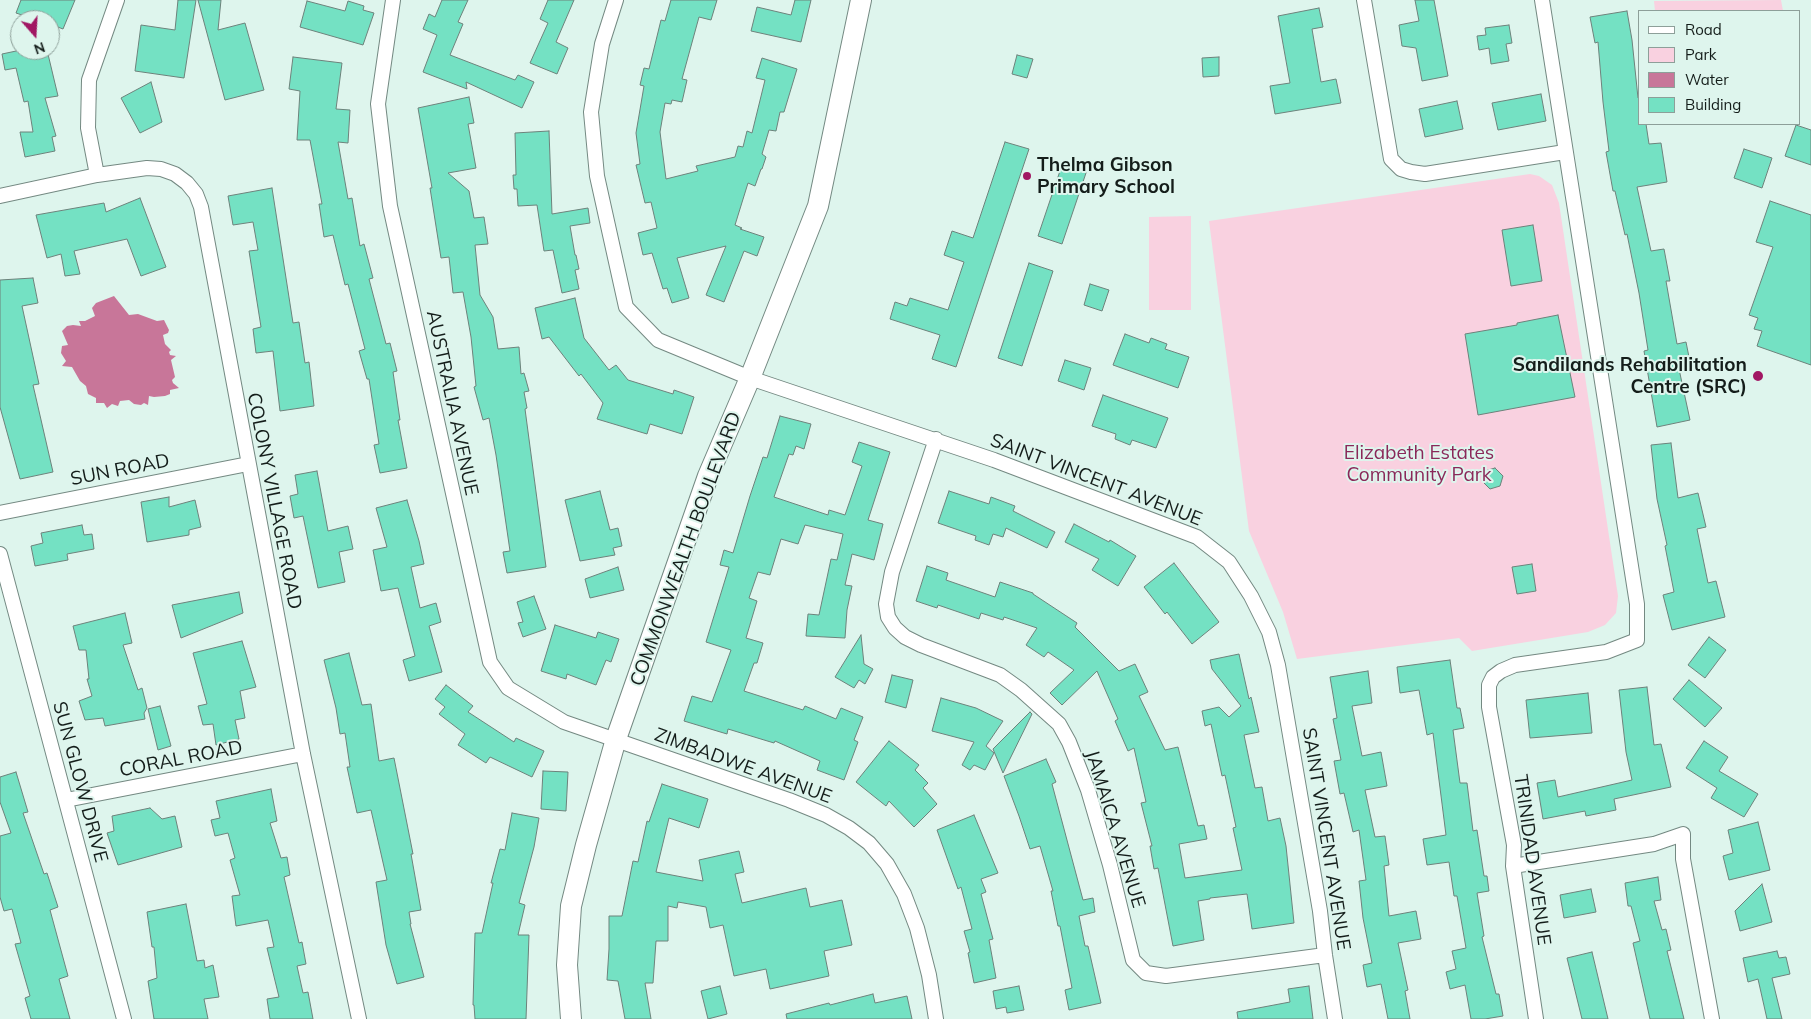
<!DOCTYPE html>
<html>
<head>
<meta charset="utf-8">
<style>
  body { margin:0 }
  #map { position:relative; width:1811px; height:1019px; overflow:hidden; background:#def5ed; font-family:Mulish,sans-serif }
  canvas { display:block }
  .legend { position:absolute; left:1638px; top:10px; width:162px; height:115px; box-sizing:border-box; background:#def5ed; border:1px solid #8d9f99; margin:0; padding:6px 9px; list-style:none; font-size:15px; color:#141d1a }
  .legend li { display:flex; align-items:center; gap:10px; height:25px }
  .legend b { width:25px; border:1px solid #8d9f99 }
  .north { position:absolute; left:10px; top:10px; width:50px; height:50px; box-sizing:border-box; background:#def5ed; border:1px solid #8d9f99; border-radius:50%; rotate:161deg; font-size:14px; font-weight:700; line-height:20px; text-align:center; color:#141d1a }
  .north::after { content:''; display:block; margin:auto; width:18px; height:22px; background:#a11763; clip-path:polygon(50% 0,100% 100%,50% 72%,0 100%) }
</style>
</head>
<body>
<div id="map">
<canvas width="1811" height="1019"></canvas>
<ul class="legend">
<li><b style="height:6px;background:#fff"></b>Road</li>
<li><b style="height:14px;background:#f9d1e0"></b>Park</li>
<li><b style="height:14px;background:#c87699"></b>Water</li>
<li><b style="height:14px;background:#74e1c3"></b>Building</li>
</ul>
<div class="north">N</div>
</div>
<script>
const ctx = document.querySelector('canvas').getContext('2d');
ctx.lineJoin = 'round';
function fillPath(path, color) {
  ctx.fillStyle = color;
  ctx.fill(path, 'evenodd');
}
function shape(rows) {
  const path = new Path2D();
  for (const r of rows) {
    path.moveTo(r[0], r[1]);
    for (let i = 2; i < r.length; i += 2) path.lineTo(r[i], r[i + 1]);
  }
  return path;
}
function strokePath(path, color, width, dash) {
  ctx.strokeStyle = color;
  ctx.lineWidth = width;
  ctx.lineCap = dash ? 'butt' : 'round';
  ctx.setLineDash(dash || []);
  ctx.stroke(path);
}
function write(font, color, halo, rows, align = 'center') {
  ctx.font = font + ' Mulish,sans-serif';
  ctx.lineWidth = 4;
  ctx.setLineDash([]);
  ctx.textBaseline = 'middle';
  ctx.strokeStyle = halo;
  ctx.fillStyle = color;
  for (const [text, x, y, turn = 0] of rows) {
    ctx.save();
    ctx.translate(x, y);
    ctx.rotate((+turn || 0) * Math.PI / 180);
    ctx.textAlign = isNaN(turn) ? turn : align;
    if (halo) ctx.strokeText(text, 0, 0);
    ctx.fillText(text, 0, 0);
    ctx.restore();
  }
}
const green = shape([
  [1781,0,1783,11,1655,11,1654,1],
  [1530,174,1539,176,1552,185,1559,203,1618,596,1616,613,1605,625,1588,632,1472,651,1459,638,1297,659,1283,612,1249,531,1209,221],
  [1191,216,1191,310,1149,310,1149,217]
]);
const water = shape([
  [114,296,129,315,138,314,157,321,164,320,169,330,168,333,163,335,165,344,171,350,169,352,170,355,176,356,171,360,175,377,172,380,173,383,179,388,170,390,170,394,165,396,154,397,149,396,148,405,144,403,141,405,134,404,129,400,120,401,118,406,112,404,107,408,104,403,96,403,96,398,88,394,86,386,80,381,72,367,62,366,66,361,61,353,62,346,68,345,62,331,67,326,73,325,81,326,79,321,85,321,95,316,92,308,96,303]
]);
const building = shape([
  [21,0,75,0,63,29,50,24,50,20,37,20,16,13,21,0],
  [178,0,196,0,184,78,135,71,141,25,175,30,178,0],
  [198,0,221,0,218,30,245,23,264,90,225,100,198,0],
  [442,0,468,0,458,22,463,24,450,55,515,80,518,75,534,82,522,108,466,82,467,89,423,72,437,35,423,29,429,14,435,17,442,0],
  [548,0,574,0,556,42,568,48,557,74,530,63,548,23,540,19,548,0],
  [671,0,717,0,711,20,699,17,682,79,687,80,682,102,672,100,671,104,665,103,660,132,666,179,698,171,696,166,735,157,738,146,743,147,747,131,752,133,765,80,756,78,762,58,797,69,784,112,780,112,776,131,769,130,762,154,766,157,762,169,761,169,755,186,748,183,735,225,742,228,740,229,764,237,757,256,744,251,724,302,706,295,726,246,677,258,689,298,672,303,667,288,663,289,652,253,643,255,638,233,657,228,651,202,645,203,636,165,640,164,636,133,644,86,640,85,644,68,649,69,661,20,665,21,671,0],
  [795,0,811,0,801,42,751,31,757,7,791,15,795,0],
  [1415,0,1434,0,1448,76,1422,81,1416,48,1402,46,1399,25,1419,21,1415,0],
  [307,1,345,11,348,1,364,6,363,10,374,13,363,45,300,27,307,1],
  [1319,8,1323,27,1312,29,1321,82,1336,79,1341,103,1275,114,1270,86,1290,83,1278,16,1319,8],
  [1627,11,1632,40,1638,98,1640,97,1640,124,1646,124,1649,144,1661,143,1667,182,1637,187,1651,251,1664,249,1670,281,1666,281,1677,344,1686,342,1691,367,1679,369,1690,420,1657,427,1644,351,1648,350,1639,293,1627,234,1625,235,1615,191,1613,191,1606,152,1609,151,1603,102,1598,42,1595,43,1590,17,1627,11],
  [1509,25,1512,43,1506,44,1509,61,1491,64,1489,48,1479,50,1477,36,1486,35,1485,28,1509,25],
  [21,50,47,50,58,96,45,98,56,136,52,137,55,151,25,157,20,132,33,132,28,101,24,102,16,68,5,70,2,54,21,50],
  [1017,55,1033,59,1027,78,1012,74,1017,55],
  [293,57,342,63,336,109,350,110,348,143,338,142,348,199,352,198,360,246,364,244,373,278,369,279,386,344,390,343,397,371,393,372,400,420,398,420,407,468,380,473,374,445,379,444,369,379,367,379,359,351,365,349,348,284,345,285,333,235,324,237,319,204,322,204,310,140,297,140,300,91,289,89,293,57],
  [1219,57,1219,76,1203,77,1202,58,1219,57],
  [151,82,162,122,140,133,121,98,151,82],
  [1541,94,1546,121,1498,130,1492,103,1541,94],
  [469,97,474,123,468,124,476,168,448,173,469,191,474,218,484,217,488,244,475,245,480,295,493,317,498,349,519,347,521,374,524,373,529,391,524,392,527,408,525,409,546,567,507,573,503,552,510,551,496,455,489,418,483,420,474,387,476,386,471,337,463,292,453,293,449,257,441,258,430,188,432,188,418,108,469,97],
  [1457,101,1463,129,1425,137,1419,109,1457,101],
  [1796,125,1811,130,1811,165,1785,156,1796,125],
  [549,131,552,214,588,208,590,223,570,226,575,255,576,255,579,269,575,270,579,289,562,293,553,250,544,251,537,205,518,206,517,189,514,189,513,175,516,175,515,133,549,131],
  [1005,142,1029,149,956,367,932,359,940,335,890,319,895,302,907,306,910,298,948,310,964,262,944,255,952,231,973,238,1005,142],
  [1744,149,1772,158,1762,188,1734,178,1744,149],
  [1063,162,1087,170,1062,244,1038,236,1063,162],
  [272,188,293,323,299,322,305,363,309,362,314,406,280,411,273,351,256,353,253,329,261,327,249,251,258,250,253,222,233,225,228,196,272,188],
  [140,198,166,267,141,276,127,239,74,251,80,274,65,276,61,254,47,258,36,215,104,203,106,212,140,198],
  [1770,201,1811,215,1811,365,1757,346,1762,331,1754,329,1758,318,1749,315,1773,247,1756,242,1770,201],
  [1533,225,1542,281,1511,286,1502,230,1533,225],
  [1029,263,1053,271,1022,366,998,358,1029,263],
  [33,278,38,303,22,306,39,384,33,385,53,472,20,479,0,407,0,280,33,278],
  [1090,284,1109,290,1102,311,1084,305,1090,284],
  [575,298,584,338,609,370,616,365,628,380,673,394,674,390,694,397,682,434,650,424,647,434,597,419,603,403,581,374,579,376,549,337,542,339,535,308,575,298],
  [1558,315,1575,397,1478,415,1465,334,1517,325,1517,323,1558,315],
  [1125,334,1149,343,1151,338,1167,344,1165,349,1189,357,1178,388,1113,365,1125,334],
  [1065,360,1091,368,1084,390,1058,381,1065,360],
  [1103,395,1168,418,1156,448,1132,440,1130,445,1115,439,1116,434,1092,426,1103,395],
  [780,416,811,424,804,449,796,446,793,455,789,454,774,497,828,515,829,510,845,515,862,466,852,462,859,442,890,452,868,520,883,524,874,560,852,554,845,585,852,586,847,610,845,638,806,636,808,614,819,615,831,559,837,560,843,534,805,525,798,544,781,539,770,575,758,572,749,598,757,601,746,638,763,643,757,663,754,663,744,691,803,710,805,706,836,719,841,708,863,717,854,740,858,742,844,780,817,770,820,761,775,741,774,743,728,729,727,734,684,721,692,696,712,702,731,650,706,642,729,567,720,565,724,550,733,553,750,496,763,457,767,458,780,416],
  [1671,443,1678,498,1698,493,1706,527,1697,529,1708,583,1716,581,1725,617,1672,630,1663,595,1674,592,1665,546,1667,545,1657,499,1651,445,1671,443],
  [1495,468,1503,476,1500,486,1490,489,1482,481,1485,471,1495,468],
  [317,471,328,531,348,526,353,549,339,552,345,582,318,588,303,516,294,518,290,496,298,494,295,475,317,471],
  [600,491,610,530,618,528,622,546,613,548,615,555,580,561,565,500,600,491],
  [949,491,989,504,991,497,1015,506,1013,511,1055,532,1047,548,1006,528,1003,537,993,534,989,545,975,540,976,536,938,523,949,491],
  [169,497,169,507,195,500,201,527,189,530,189,535,147,542,141,502,169,497],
  [407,500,419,541,424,564,411,567,420,608,436,603,441,622,429,626,442,672,409,681,403,660,415,656,398,588,381,591,373,550,387,547,376,508,407,500],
  [1074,524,1109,542,1110,540,1136,556,1118,586,1092,570,1099,559,1065,542,1074,524],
  [82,525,84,535,92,534,94,549,67,554,68,560,35,566,31,546,43,543,41,533,82,525],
  [1174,563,1219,622,1192,644,1167,612,1165,614,1144,587,1174,563],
  [1532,564,1536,591,1517,594,1512,567,1532,564],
  [927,566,948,573,946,580,995,597,1000,582,1033,593,1033,594,1077,623,1075,627,1119,671,1135,664,1148,692,1139,696,1165,750,1178,747,1198,826,1204,825,1207,839,1179,844,1185,878,1242,870,1233,828,1236,827,1225,775,1222,776,1211,724,1205,726,1202,711,1219,707,1229,717,1241,706,1212,669,1210,660,1239,654,1249,699,1251,697,1259,732,1244,735,1255,788,1262,787,1268,821,1280,818,1286,846,1294,923,1252,929,1247,894,1210,898,1210,899,1198,901,1204,940,1173,946,1158,868,1154,869,1150,846,1152,846,1141,803,1146,802,1134,748,1128,751,1115,721,1118,719,1097,671,1062,705,1050,693,1074,670,1048,652,1044,657,1026,645,1037,628,1004,617,1003,620,981,613,979,619,938,605,937,608,916,601,927,566],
  [618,567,624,590,590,598,585,579,618,567],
  [239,592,243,613,181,638,172,605,239,592],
  [534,596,546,629,523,637,518,623,523,622,517,602,534,596],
  [125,613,132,643,123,645,138,690,142,688,147,708,144,713,145,719,105,726,103,718,85,720,79,701,92,696,87,679,89,679,86,650,79,650,73,626,125,613],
  [555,625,596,638,598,632,619,639,611,662,606,660,596,685,567,674,566,679,541,671,555,625],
  [861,635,864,664,873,669,865,684,859,680,854,688,835,677,861,635],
  [1709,637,1726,650,1705,678,1688,665,1709,637],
  [242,641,256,687,240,691,245,718,235,720,239,739,216,745,213,724,203,725,198,706,207,704,193,653,242,641],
  [349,653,362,705,371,704,379,761,394,758,413,854,411,854,421,910,409,912,411,924,410,924,424,977,397,984,386,945,376,882,387,880,371,810,357,813,347,767,350,767,345,733,340,734,336,708,324,660,349,653],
  [1450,660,1457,708,1460,708,1464,728,1453,730,1460,783,1467,783,1473,831,1477,830,1484,876,1487,876,1489,891,1477,893,1484,936,1482,937,1496,994,1499,994,1503,1016,1485,1019,1471,1019,1465,985,1450,989,1446,972,1456,969,1452,951,1466,948,1457,896,1454,896,1449,862,1427,865,1423,839,1446,835,1433,733,1427,735,1419,690,1400,693,1397,667,1450,660],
  [1368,671,1372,703,1352,706,1362,756,1381,752,1387,786,1365,790,1375,837,1385,836,1389,865,1384,866,1389,916,1416,911,1421,939,1398,943,1408,990,1405,991,1410,1019,1388,1019,1381,984,1367,987,1363,965,1372,963,1363,918,1359,881,1366,880,1359,830,1353,832,1344,793,1340,794,1334,761,1341,760,1333,719,1337,718,1330,677,1368,671],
  [892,675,913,680,906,708,885,702,892,675],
  [1689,680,1722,708,1705,727,1673,699,1689,680],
  [446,685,473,706,468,712,514,742,516,738,544,751,532,777,490,757,486,763,458,745,465,734,439,714,445,707,435,699,446,685],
  [1647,687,1654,745,1661,744,1671,787,1614,799,1616,810,1586,816,1585,811,1543,819,1537,783,1555,780,1558,797,1632,780,1626,752,1619,690,1647,687],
  [1588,693,1592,733,1530,738,1526,700,1588,693],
  [941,698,976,708,1003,721,986,746,994,753,985,770,974,765,970,770,962,765,974,742,932,731,941,698],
  [160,706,171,746,158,750,148,709,160,706],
  [1030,712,1032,714,1003,773,993,749,1030,712],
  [889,741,919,765,915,770,928,783,923,788,937,804,914,827,889,801,886,806,856,782,889,741],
  [1704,741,1728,757,1719,771,1758,794,1744,817,1711,798,1717,788,1686,768,1704,741],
  [1046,759,1056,782,1052,784,1083,900,1093,898,1095,912,1079,916,1085,946,1088,946,1101,1003,1069,1010,1065,990,1072,988,1060,926,1058,926,1051,891,1053,891,1040,846,1030,849,1019,816,1004,776,1046,759],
  [543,771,568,772,566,811,541,809,543,771],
  [16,772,28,812,23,813,44,874,47,873,58,907,50,910,68,976,59,979,70,1019,31,1019,25,998,30,996,15,944,21,943,12,909,4,911,0,897,0,836,11,833,0,802,0,777,16,772],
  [662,784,708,799,699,828,669,818,656,872,703,881,699,860,739,851,744,872,735,874,742,903,806,888,810,907,842,900,852,945,824,951,829,976,770,989,766,969,734,976,723,925,710,928,706,907,678,902,677,908,668,906,668,941,656,941,653,983,645,983,651,1019,625,1019,618,981,607,980,609,949,609,916,622,916,633,861,638,862,647,821,649,822,662,784],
  [271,789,277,821,270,823,281,858,287,857,290,875,284,877,299,943,302,942,306,964,297,966,303,993,308,992,313,1019,270,1019,267,999,279,997,267,948,274,947,268,920,236,926,232,896,240,895,230,860,235,858,228,833,215,836,211,820,220,818,216,801,271,789],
  [150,808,162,819,175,816,182,847,118,865,107,833,114,831,112,816,150,808],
  [512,813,539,818,534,847,519,903,525,905,518,935,529,935,526,1019,475,1019,474,1005,473,1005,475,933,482,933,493,883,491,883,500,849,505,850,512,813],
  [974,815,998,873,981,879,986,892,981,894,993,939,989,940,996,978,974,983,968,953,970,952,964,931,972,929,961,887,958,889,937,830,974,815],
  [1758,822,1770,870,1729,880,1723,856,1733,853,1728,830,1758,822],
  [1658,877,1661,900,1654,901,1662,930,1666,929,1671,950,1667,951,1684,1019,1650,1019,1633,943,1640,941,1631,906,1628,906,1625,883,1658,877],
  [1762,884,1772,922,1740,931,1735,911,1762,884],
  [1591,889,1596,912,1564,918,1560,895,1591,889],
  [186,904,197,961,204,960,205,968,213,965,219,997,204,999,208,1019,154,1019,148,981,157,978,154,947,152,947,147,912,186,904],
  [1777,951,1779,958,1786,957,1790,974,1772,978,1782,1019,1767,1019,1758,979,1748,982,1743,958,1777,951],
  [1592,952,1608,1019,1582,1019,1567,958,1592,952],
  [720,986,727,1014,708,1019,701,991,720,986],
  [1019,986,1024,1010,1007,1013,1006,1007,996,1009,993,991,1019,986],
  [1309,986,1313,1019,1238,1019,1237,1012,1290,1002,1288,989,1309,986],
  [873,994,875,1003,907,996,912,1019,787,1019,786,1014,829,1003,830,1005,873,994]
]);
const street = shape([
  [393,0,378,104,390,206,490,662,508,688,564,722,789,800,826,815,849,828,869,843,887,864,904,894,917,928,929,975,936,1019],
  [616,0,602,44,591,112,597,176,626,307,658,340,750,378,994,460,1197,537,1229,562,1251,596,1269,632,1278,665,1320,911,1325,955,1335,1019],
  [1364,0,1391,159,1401,169,1411,172,1425,174,1565,152],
  [97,175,88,128,89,80,117,0],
  [0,196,97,175,147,168,161,169,175,174,187,183,196,194,201,207,303,754,359,1019],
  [936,439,892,572,886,604,888,617,895,628,905,637,921,645,1000,675,1021,690,1059,724,1069,742,1088,790,1110,865,1133,960,1146,973,1166,976,1325,955],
  [0,513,248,464],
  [0,554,124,1019],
  [66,800,303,754],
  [1513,866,1654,844,1683,834,1683,859,1712,1019],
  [1536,1019,1513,866,1514,845,1489,707,1489,685,1493,677,1501,671,1515,665,1606,652,1637,640,1637,604,1542,0]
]);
const secondary = shape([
  [571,1019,567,965,571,906,586,845,616,739,708,476,750,378,818,206,861,0]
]);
const markers = [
  [1027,176,5,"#a11763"],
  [1758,376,6,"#a11763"]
];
const poiNames = [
  ["Thelma Gibson",1037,165],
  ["Primary School",1037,187],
  ["Sandilands Rehabilitation",1747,365,"right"],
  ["Centre (SRC)",1747,387,"right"]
];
const streetNames = [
  ["AUSTRALIA AVENUE",452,403,78],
  ["SUN ROAD",120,470,-11],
  ["SAINT VINCENT AVENUE",1096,480,21],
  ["COLONY VILLAGE ROAD",274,501,79],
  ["COMMONWEALTH BOULEVARD",686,549,-70],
  ["CORAL ROAD",181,759,-11],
  ["ZIMBADWE AVENUE",743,766,20],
  ["SUN GLOW DRIVE",80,782,75],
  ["JAMAICA AVENUE",1115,829,73],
  ["SAINT VINCENT AVENUE",1326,839,81],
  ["TRINIDAD AVENUE",1532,860,82]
];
const parkNames = [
  ["Elizabeth Estates",1419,453],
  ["Community Park",1419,475]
];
fillPath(green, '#f9d1e0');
fillPath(water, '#c87699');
fillPath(building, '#74e1c3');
strokePath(building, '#6d827b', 1);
strokePath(street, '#748982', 16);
strokePath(secondary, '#748982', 22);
strokePath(street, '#fff', 14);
strokePath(secondary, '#fff', 20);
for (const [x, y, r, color] of markers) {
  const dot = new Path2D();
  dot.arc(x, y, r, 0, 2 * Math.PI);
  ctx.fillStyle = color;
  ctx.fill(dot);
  strokePath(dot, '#def5ed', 2);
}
write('bold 19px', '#141d1a', '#def5ed', poiNames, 'left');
write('19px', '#141d1a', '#def5ed', streetNames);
write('19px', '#8a2859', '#def5ed', parkNames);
</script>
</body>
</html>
